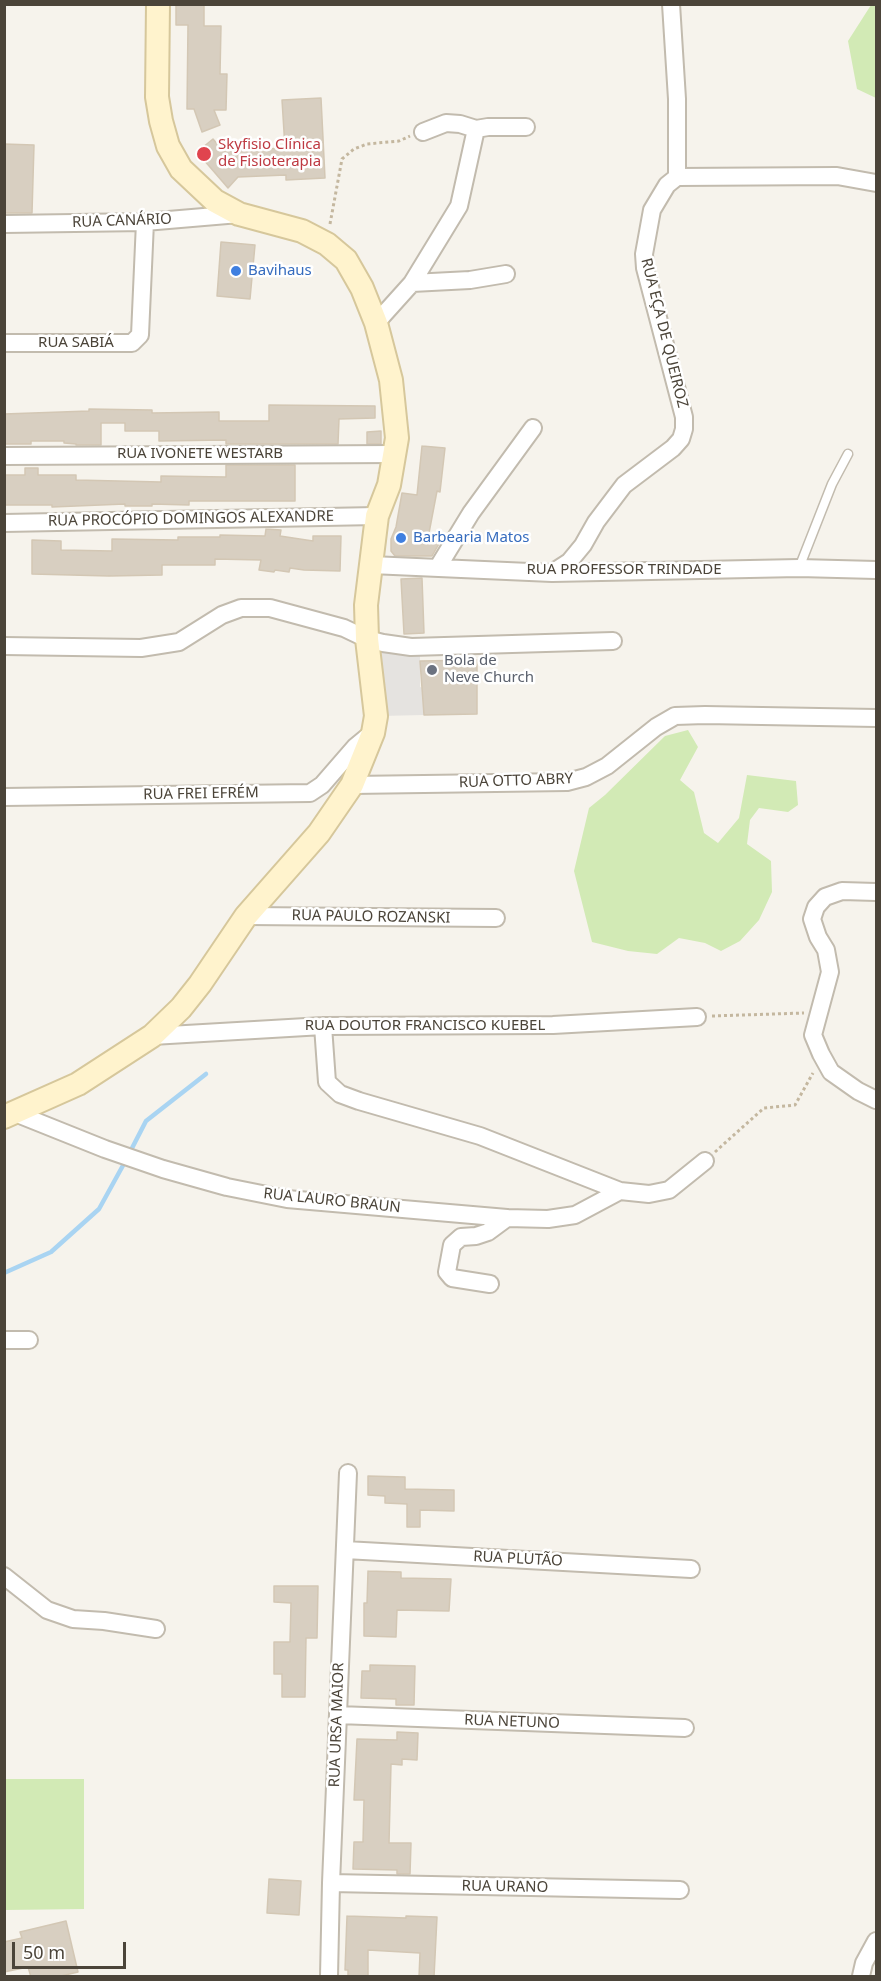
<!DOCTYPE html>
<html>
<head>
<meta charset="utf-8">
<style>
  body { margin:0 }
  #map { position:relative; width:881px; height:1981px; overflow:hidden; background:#f6f3ec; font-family:"Noto Sans",sans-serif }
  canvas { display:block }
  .frame { position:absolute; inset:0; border:6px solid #4b4439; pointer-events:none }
  .scale { position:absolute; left:12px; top:1942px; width:114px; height:27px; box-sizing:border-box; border:3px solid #4b4439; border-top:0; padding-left:8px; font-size:18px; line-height:21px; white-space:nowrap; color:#4b4439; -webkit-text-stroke:4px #fff; paint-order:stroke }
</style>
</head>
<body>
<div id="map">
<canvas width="881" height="1981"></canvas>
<div class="frame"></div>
<div class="scale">50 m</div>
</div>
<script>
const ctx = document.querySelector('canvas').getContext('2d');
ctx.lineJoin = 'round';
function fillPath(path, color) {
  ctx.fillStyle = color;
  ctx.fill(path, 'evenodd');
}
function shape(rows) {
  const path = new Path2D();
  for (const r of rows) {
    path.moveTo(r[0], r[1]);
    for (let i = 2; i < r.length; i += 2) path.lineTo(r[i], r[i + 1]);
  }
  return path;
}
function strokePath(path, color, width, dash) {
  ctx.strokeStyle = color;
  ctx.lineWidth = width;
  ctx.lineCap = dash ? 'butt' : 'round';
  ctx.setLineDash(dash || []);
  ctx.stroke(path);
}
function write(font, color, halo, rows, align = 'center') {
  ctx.font = font + ' "Noto Sans",sans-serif';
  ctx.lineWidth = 5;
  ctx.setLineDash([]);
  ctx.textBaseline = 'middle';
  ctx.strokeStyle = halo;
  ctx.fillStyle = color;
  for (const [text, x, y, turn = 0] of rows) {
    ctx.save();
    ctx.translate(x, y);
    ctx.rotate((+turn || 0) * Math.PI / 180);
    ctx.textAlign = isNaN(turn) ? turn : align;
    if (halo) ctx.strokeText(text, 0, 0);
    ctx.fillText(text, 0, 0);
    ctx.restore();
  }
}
const green = shape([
  [871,5,876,5,876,98,857,89,848,41],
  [688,730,698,747,680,780,694,792,704,833,718,843,739,818,747,775,796,781,798,805,788,812,759,808,750,820,747,844,771,861,772,892,759,920,740,941,721,951,705,943,679,938,657,954,628,951,592,942,574,871,589,808,605,795,665,736],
  [5,1779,84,1779,84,1909,5,1910]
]);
const parking = shape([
  [420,651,420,687,423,688,424,715,380,716,379,652]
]);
const stream = shape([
  [130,1152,146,1121,206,1074],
  [4,1273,51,1252,99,1209,126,1160]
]);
const building = shape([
  [176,4,204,4,204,26,221,26,220,74,227,74,226,110,214,110,220,125,202,132,194,109,187,109,188,25,176,25,176,4],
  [321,98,325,178,286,180,286,175,238,177,228,188,197,152,213,139,223,151,285,148,282,100,321,98],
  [4,144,34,145,32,213,4,213,4,144],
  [221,242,255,245,250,299,217,296,221,242],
  [269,405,375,406,375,418,339,419,338,444,226,444,226,440,159,441,159,431,125,431,125,423,101,423,101,445,76,445,76,444,64,443,64,441,31,441,31,444,4,444,4,414,89,411,89,409,152,410,152,413,219,412,219,421,269,421,269,405],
  [381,431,381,444,367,444,367,432,381,431],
  [422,446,445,448,440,492,437,491,429,533,444,535,432,556,395,556,391,551,391,539,396,527,402,493,417,495,422,446],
  [226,465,295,465,295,501,189,501,189,505,152,504,152,506,125,506,125,504,52,507,52,505,4,505,4,475,25,475,25,468,38,468,38,475,76,475,76,480,161,482,161,476,226,477,226,465],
  [266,529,281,530,280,536,313,541,313,536,341,536,340,571,304,570,290,568,289,572,275,570,274,572,259,570,261,560,215,559,215,565,162,565,162,575,109,576,32,574,32,540,61,541,61,550,112,551,112,539,178,540,178,537,220,537,220,535,265,536,266,529],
  [422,578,424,633,404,634,401,579,422,578],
  [477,660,477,714,424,715,420,661,477,660],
  [368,1476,405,1477,405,1489,454,1490,454,1511,420,1510,420,1527,407,1527,407,1504,385,1503,385,1496,368,1495,368,1476],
  [368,1571,401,1572,401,1578,451,1579,449,1611,397,1610,396,1637,364,1636,364,1603,367,1603,368,1571],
  [274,1586,318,1586,317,1638,306,1638,305,1697,282,1697,282,1674,274,1674,274,1642,290,1642,291,1603,274,1602,274,1586],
  [370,1665,415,1666,414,1705,396,1705,396,1699,361,1698,362,1671,370,1671,370,1665],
  [397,1732,418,1733,417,1760,402,1759,402,1765,391,1764,389,1843,411,1843,410,1874,397,1874,397,1870,353,1869,354,1842,363,1842,364,1800,354,1800,357,1739,397,1740,397,1732],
  [269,1879,301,1881,299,1915,267,1913,269,1879],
  [347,1916,406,1918,406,1916,437,1917,434,1977,419,1977,420,1953,368,1950,368,1977,348,1977,348,1970,345,1970,347,1916],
  [66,1921,78,1972,57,1977,31,1977,28,1967,4,1972,4,1942,22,1938,20,1932,66,1921]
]);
const path = shape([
  [330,224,342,159,354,149,367,144,399,141,410,136],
  [712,1016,804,1013],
  [715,1152,764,1108,795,1105,813,1073]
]);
const service = shape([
  [799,568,832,484,848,454]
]);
const minor = shape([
  [671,4,677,99,677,177],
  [423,132,446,123,460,124,476,129],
  [4,224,145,222,239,214],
  [412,283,470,280,506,274],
  [376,323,412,283,459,206,476,129,488,127,526,127],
  [4,343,132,343,140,335,145,222],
  [4,456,396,454],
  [4,523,377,516],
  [371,565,552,573,799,568,876,570],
  [438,567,471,513,533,428],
  [552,573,569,562,583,545,596,522,624,485,673,448,681,439,684,429,684,417,645,268,644,254,652,210,667,185,677,177,837,176,876,183],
  [4,646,141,648,179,642,222,615,241,608,270,608,344,628,367,639,383,643,411,647,613,641],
  [352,785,567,782,586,777,607,766,656,727,675,716,705,715,876,718],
  [4,797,310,793,322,785,355,747,372,733],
  [876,892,842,891,825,897,816,907,812,919,818,937,826,950,830,972,813,1035,821,1054,831,1072,858,1091,876,1100],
  [246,916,496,918],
  [323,1026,327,1082,340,1094,359,1101,480,1136,620,1191,649,1194,669,1190,705,1161],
  [152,1036,323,1026,553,1025,697,1017],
  [15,1113,105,1149,163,1169,227,1187,287,1199,507,1218,548,1219,575,1215,620,1191],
  [490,1284,452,1278,447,1272,452,1245,461,1237,476,1236,488,1232,507,1218],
  [4,1340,29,1340],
  [345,1550,691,1569],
  [4,1576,47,1610,73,1619,104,1621,156,1629],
  [338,1715,685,1728],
  [331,1883,680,1890],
  [329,1976,331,1883,348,1473],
  [861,1976,864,1963,876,1941]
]);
const secondary = shape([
  [4,1117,78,1084,152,1036,181,1008,200,984,246,916,319,833,352,785,373,733,376,716,367,639,366,605,377,516,389,485,397,438,391,380,376,323,362,288,346,260,327,244,302,231,239,214,215,201,181,169,168,146,161,121,157,97,158,4]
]);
const markers = [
  [204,154,8,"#e0444e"],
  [236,271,6,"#3f7fe0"],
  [401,538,6,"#3f7fe0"],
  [432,670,6,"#6b7280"]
];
const healthNames = [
  ["Skyfisio Clínica",218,145],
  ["de Fisioterapia",218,162]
];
const streetNames = [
  ["RUA CANÁRIO",122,221,-2],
  ["RUA EÇA DE QUEIROZ",664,333,76],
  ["RUA SABIÁ",76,343],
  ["RUA IVONETE WESTARB",200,454],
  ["RUA PROCÓPIO DOMINGOS ALEXANDRE",191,519,-1],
  ["RUA PROFESSOR TRINDADE",624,570],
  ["RUA OTTO ABRY",516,781,-2],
  ["RUA FREI EFRÉM",201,794,-1],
  ["RUA PAULO ROZANSKI",371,917,1],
  ["RUA DOUTOR FRANCISCO KUEBEL",425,1026],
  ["RUA LAURO BRAUN",332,1201,6],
  ["RUA PLUTÃO",518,1559,3],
  ["RUA NETUNO",512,1722,2],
  ["RUA URSA MAIOR",337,1725,-88],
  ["RUA URANO",505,1887,1]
];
const shopNames = [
  ["Bavihaus",248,271],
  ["Barbearia Matos",413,538]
];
const worshipNames = [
  ["Bola de",444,661],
  ["Neve Church",444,678]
];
fillPath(green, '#d2eab5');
fillPath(parking, '#e5e3e0');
strokePath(stream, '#a9d4f2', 4.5);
fillPath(building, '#d8cfc1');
strokePath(building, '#d3c7b4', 1.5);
strokePath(service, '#c2bbae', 11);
strokePath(minor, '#c2bbae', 20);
strokePath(secondary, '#d6c79b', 26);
strokePath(path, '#c4b79f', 3, [3, 3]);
strokePath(service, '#fff', 8);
strokePath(minor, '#fff', 16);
strokePath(secondary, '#fff3cd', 22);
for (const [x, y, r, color] of markers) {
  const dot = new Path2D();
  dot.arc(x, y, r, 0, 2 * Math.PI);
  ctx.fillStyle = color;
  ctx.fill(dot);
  strokePath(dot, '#fff', 2);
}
write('15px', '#be3a42', '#fff', healthNames, 'left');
write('15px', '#4b4439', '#fff', streetNames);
write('15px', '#366cbe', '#fff', shopNames, 'left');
write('15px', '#5b616d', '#fff', worshipNames, 'left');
</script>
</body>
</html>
